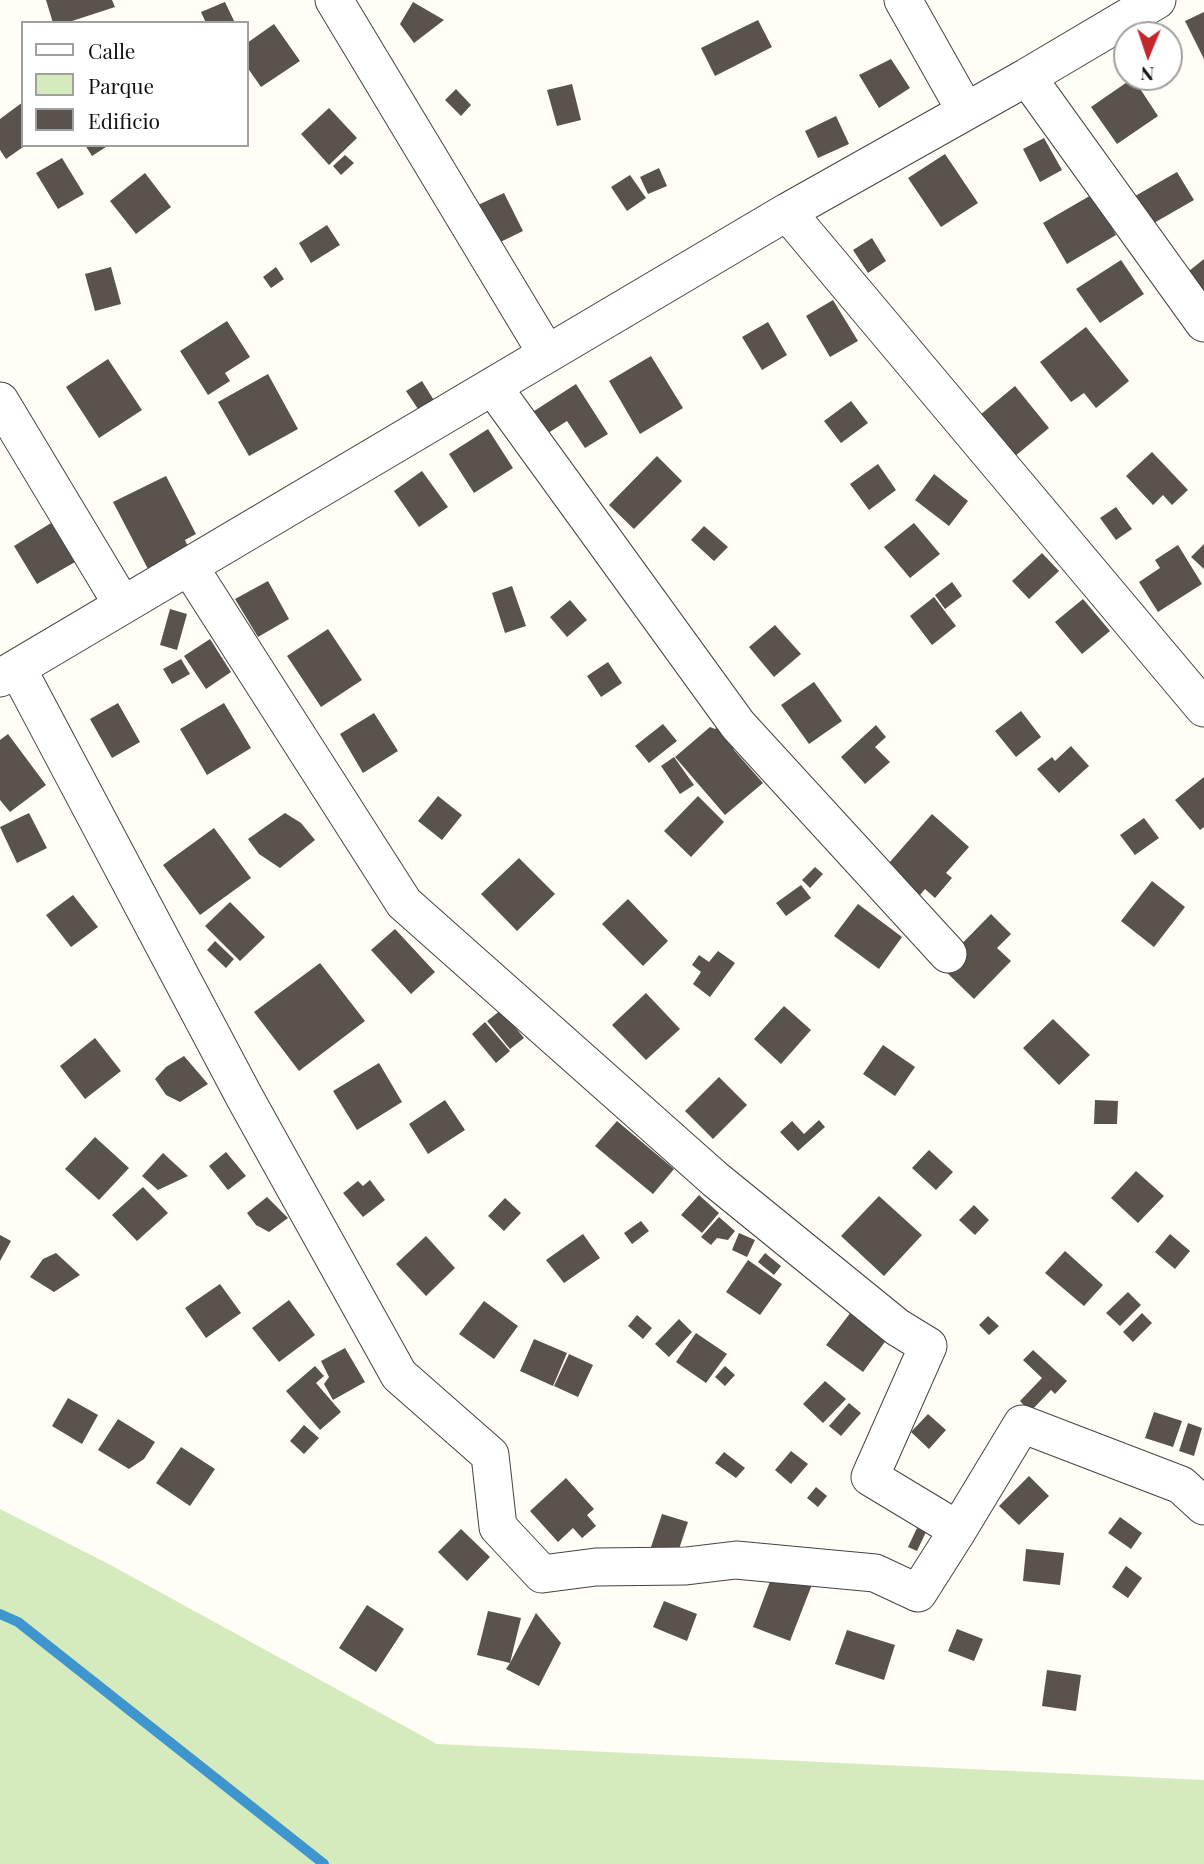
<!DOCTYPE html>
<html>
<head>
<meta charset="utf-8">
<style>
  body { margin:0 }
  #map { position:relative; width:1204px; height:1864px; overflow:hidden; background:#fffdf5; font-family:"Playfair Display",serif }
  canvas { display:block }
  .legend { position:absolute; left:21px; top:21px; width:228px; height:126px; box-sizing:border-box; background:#fff; border:2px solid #a0a0a0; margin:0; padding:9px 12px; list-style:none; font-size:21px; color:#111 }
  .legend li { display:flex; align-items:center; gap:14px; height:35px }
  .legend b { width:35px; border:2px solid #a0a0a0 }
  .north { position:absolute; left:1113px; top:21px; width:70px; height:70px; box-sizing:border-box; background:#fff; border:2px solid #a0a0a0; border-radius:50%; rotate:182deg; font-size:19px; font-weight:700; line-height:28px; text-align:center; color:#111 }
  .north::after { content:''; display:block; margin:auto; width:24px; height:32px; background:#c4262e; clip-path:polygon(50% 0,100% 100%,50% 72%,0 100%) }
</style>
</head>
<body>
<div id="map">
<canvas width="1204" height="1864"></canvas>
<ul class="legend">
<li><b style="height:9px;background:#fff"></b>Calle</li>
<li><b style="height:19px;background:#d5ebbd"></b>Parque</li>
<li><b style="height:19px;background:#5a524d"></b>Edificio</li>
</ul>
<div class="north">N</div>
</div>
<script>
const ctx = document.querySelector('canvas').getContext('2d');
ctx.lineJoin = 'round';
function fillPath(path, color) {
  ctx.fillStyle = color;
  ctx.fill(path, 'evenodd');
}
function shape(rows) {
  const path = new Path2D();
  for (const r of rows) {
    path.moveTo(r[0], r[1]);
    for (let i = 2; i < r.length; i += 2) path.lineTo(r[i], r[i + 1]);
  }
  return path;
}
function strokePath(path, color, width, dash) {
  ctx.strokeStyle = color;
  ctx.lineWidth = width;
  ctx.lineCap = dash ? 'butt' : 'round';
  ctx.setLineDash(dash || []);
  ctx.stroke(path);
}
const green = shape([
  [0,1509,105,1562,437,1744,1204,1780,1204,1864,0,1864]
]);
const stream = shape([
  [0,1614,18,1622,324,1864]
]);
const building = shape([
  [46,0,112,0,115,7,66,23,53,23],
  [225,2,235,23,206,23,201,12],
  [413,2,444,20,414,43,400,24],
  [1204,12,1204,59,1185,21],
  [758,20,772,47,715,76,701,48],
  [274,24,300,61,261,87,247,67,247,43],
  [891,59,910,88,879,108,859,75],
  [1133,78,1158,116,1117,144,1091,107],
  [572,84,581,120,557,126,547,90],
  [456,89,471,105,461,116,445,100],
  [23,102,23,147,6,159,0,150,0,119],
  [329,108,357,138,329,165,301,134],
  [836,116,849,144,818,158,805,131],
  [1044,138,1062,170,1040,182,1023,149],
  [85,145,109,145,92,156],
  [945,154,978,203,941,227,908,178],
  [345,155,354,163,341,175,333,166],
  [62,158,84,194,58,209,36,173],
  [659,168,667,186,648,194,640,177],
  [1177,172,1194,200,1140,231,1123,203],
  [145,173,171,207,136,234,110,201],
  [630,175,646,198,627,211,611,187],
  [504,193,523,231,486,249,467,210],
  [1093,194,1116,235,1067,264,1043,223],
  [327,225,340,245,311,263,299,243],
  [872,238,886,261,868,273,853,250],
  [1204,259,1204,291,1189,271],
  [1121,260,1144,294,1100,323,1076,289],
  [111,267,121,304,95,311,85,274],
  [276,267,284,279,271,288,263,277],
  [833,300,858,341,830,357,806,316],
  [227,321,250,357,225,373,230,381,208,395,180,351],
  [768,322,787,355,762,370,742,337],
  [1086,327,1129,381,1096,408,1084,393,1071,402,1040,362],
  [651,356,683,408,640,434,609,381],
  [108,359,142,410,99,438,66,387],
  [268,374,298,429,249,456,218,402],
  [422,381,435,402,420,412,406,391],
  [576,384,608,434,585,448,567,421,545,435,531,413],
  [1015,386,1049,428,1014,457,980,415],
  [851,401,868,423,841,443,824,421],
  [488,429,513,468,474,493,449,454],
  [1152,452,1188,490,1172,505,1163,495,1153,505,1126,476],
  [657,456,682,481,634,529,609,505],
  [878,464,896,490,869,510,850,484],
  [422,471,448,507,419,527,394,491],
  [934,474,968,501,949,526,915,500],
  [166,476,196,534,185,540,190,551,149,571,113,502],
  [1116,507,1132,529,1116,540,1100,518],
  [51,523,75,562,37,584,14,546],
  [914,523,940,554,910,578,884,547],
  [704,526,728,547,714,561,691,540],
  [1204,544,1204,569,1191,557],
  [1178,545,1202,584,1158,612,1139,582,1160,568,1155,560],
  [1042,553,1059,571,1029,599,1012,581],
  [268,581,289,619,258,637,235,599],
  [952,582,962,596,945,609,935,595],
  [512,586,526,626,505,633,492,593],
  [934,597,956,626,932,645,910,616],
  [1083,599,1110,631,1082,654,1055,622],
  [570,600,587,620,567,637,550,617],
  [170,609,187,614,177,650,160,645],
  [775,625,801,654,774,677,749,647],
  [328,629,362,680,321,707,287,656],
  [210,639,231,672,206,689,184,656],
  [181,659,190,674,172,684,163,669],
  [608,662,622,683,601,697,587,676],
  [814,682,842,721,809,744,781,705],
  [118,703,140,742,112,758,90,719],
  [224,703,251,748,207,775,180,729],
  [1021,711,1041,737,1016,757,995,731],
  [374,713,398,751,363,773,340,734],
  [728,719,745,739,733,749,763,783,725,815,675,757,710,727,715,729],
  [663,724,677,741,649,763,635,746],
  [876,725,886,737,875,747,890,762,865,784,841,757],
  [8,734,46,785,10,812,0,800,0,740],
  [1071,746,1089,766,1059,793,1037,769,1052,757,1055,761],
  [674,757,694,785,680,794,661,766],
  [1204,777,1204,827,1200,830,1175,800],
  [438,796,462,815,442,840,418,821],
  [698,796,724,822,691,857,664,831],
  [29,813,47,848,17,863,0,827],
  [285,813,301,823,315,840,280,868,259,854,248,839],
  [932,814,969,847,946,873,952,878,935,898,925,889,915,901,882,871],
  [1144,818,1159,838,1135,855,1120,835],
  [214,828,251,878,200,915,163,865],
  [519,858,555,894,517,931,481,894],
  [815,867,823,874,810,888,802,880],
  [1152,881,1185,907,1154,947,1121,921],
  [801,885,811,898,786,916,776,903],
  [73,895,98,927,71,947,46,915],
  [628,899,668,941,643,966,602,924],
  [230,902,265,937,240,961,205,926],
  [858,904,902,937,879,969,834,936],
  [991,914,1011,934,997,948,1011,961,974,999,940,966],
  [395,929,435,972,411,994,371,950],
  [215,941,234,959,226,968,207,950],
  [718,951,735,963,710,997,693,984,701,972,692,965,699,955,709,962],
  [320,963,365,1021,299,1071,254,1012],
  [646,993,680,1029,646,1060,612,1025],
  [784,1006,811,1030,781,1064,754,1039],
  [501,1010,524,1038,510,1049,487,1021],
  [1053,1019,1090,1055,1059,1085,1023,1048],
  [485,1022,510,1051,496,1063,472,1034],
  [95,1038,121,1071,85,1099,60,1066],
  [883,1045,915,1067,895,1096,863,1074],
  [184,1056,208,1084,180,1102,166,1095,155,1079,166,1067],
  [379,1063,402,1102,357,1130,333,1091],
  [719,1077,747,1105,713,1139,685,1111],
  [445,1100,465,1130,428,1154,409,1124],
  [1095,1100,1118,1101,1117,1124,1094,1124],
  [819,1120,825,1127,798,1151,780,1132,792,1121,804,1134],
  [617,1121,674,1169,653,1194,595,1146],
  [95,1137,129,1168,99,1200,65,1169],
  [929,1150,953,1172,936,1190,912,1168],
  [226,1152,246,1176,228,1190,209,1166],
  [163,1153,188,1176,158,1190,142,1176],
  [1136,1171,1164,1196,1138,1223,1111,1198],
  [370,1180,385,1200,363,1217,343,1193,358,1181,363,1186],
  [143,1187,168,1213,137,1241,112,1215],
  [699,1195,719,1213,702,1233,681,1215],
  [879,1196,922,1235,884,1276,841,1236],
  [267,1197,288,1218,269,1232,256,1225,247,1213],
  [505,1198,521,1213,504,1231,488,1216],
  [974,1205,989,1220,975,1235,959,1220],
  [719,1217,735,1231,728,1240,717,1238,711,1245,701,1237],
  [641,1221,649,1231,632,1244,624,1233],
  [739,1233,755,1240,747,1257,732,1250],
  [583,1234,600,1258,564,1283,546,1260],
  [1170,1234,1190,1251,1175,1269,1155,1252],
  [0,1235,11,1241,0,1261],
  [426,1236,455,1268,426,1296,396,1264],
  [1065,1251,1103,1285,1084,1306,1045,1273],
  [56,1253,80,1275,54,1292,30,1277,43,1259],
  [765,1253,781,1266,774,1275,758,1262],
  [748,1260,782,1284,760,1315,726,1292],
  [220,1284,241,1313,206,1338,185,1308],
  [1128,1292,1141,1305,1120,1326,1106,1313],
  [289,1300,315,1335,279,1362,252,1328],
  [484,1301,518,1326,494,1359,459,1334],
  [851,1312,887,1339,863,1372,826,1345],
  [1142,1313,1152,1323,1133,1342,1123,1332],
  [637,1315,652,1328,643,1339,628,1326],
  [988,1316,999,1326,989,1335,979,1325],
  [679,1319,692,1332,669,1357,655,1344],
  [696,1333,727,1354,706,1383,676,1362],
  [534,1339,567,1353,553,1386,520,1371],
  [345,1348,365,1382,333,1400,324,1384,329,1377,321,1361],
  [1033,1350,1067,1381,1055,1394,1051,1390,1030,1412,1020,1401,1042,1378,1023,1360],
  [569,1354,593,1365,578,1397,554,1386],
  [315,1366,324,1376,316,1383,341,1412,320,1430,286,1391],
  [725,1366,735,1375,725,1386,715,1377],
  [825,1381,846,1399,823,1423,803,1404],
  [68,1398,98,1415,82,1444,52,1426],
  [849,1403,861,1413,841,1436,829,1426],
  [1154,1412,1182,1421,1173,1447,1145,1438],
  [928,1414,946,1430,929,1449,911,1432],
  [118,1419,155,1442,144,1459,129,1469,98,1450],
  [1188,1423,1202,1428,1194,1456,1179,1451],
  [304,1425,319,1438,304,1454,290,1441],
  [181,1447,215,1469,190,1506,156,1483],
  [791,1451,808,1464,791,1484,775,1470],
  [724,1452,745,1468,736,1478,715,1463],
  [1029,1476,1049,1496,1019,1525,999,1506],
  [566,1478,594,1509,587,1515,596,1526,582,1538,573,1528,558,1542,530,1511],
  [816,1487,827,1496,818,1507,807,1498],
  [662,1514,688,1522,676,1558,650,1550],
  [1120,1517,1142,1533,1131,1549,1108,1533],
  [917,1528,926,1532,917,1551,908,1547],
  [461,1529,490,1557,467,1581,438,1552],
  [1026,1549,1064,1553,1060,1585,1023,1581],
  [1126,1566,1142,1578,1128,1598,1112,1587],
  [775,1568,813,1582,790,1641,753,1627],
  [664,1601,697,1614,687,1641,653,1627],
  [367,1605,404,1629,376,1672,339,1648],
  [488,1611,521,1618,510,1663,536,1613,561,1643,539,1686,506,1669,510,1663,477,1655],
  [957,1629,983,1639,974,1661,948,1651],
  [847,1630,895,1645,884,1680,835,1664],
  [1047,1670,1081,1675,1076,1711,1042,1706]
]);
const minor = shape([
  [334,0,547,354],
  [903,0,965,110],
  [1027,77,1204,323],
  [787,212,1204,708],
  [493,387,738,725,948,954],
  [0,401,122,604],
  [190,568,404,903,716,1180,897,1327,928,1346,870,1477,958,1530,1022,1424,1181,1485,1204,1506],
  [17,668,245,1098,399,1375,490,1455,498,1527,542,1574,596,1567,686,1566,736,1560,875,1573,918,1593,958,1530],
  [0,678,787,212,1027,77,1157,0]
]);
fillPath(green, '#d5ebbd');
strokePath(stream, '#3f96cf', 10);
fillPath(building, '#5a524d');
strokePath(minor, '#444', 39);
strokePath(minor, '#fff', 37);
</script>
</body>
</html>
